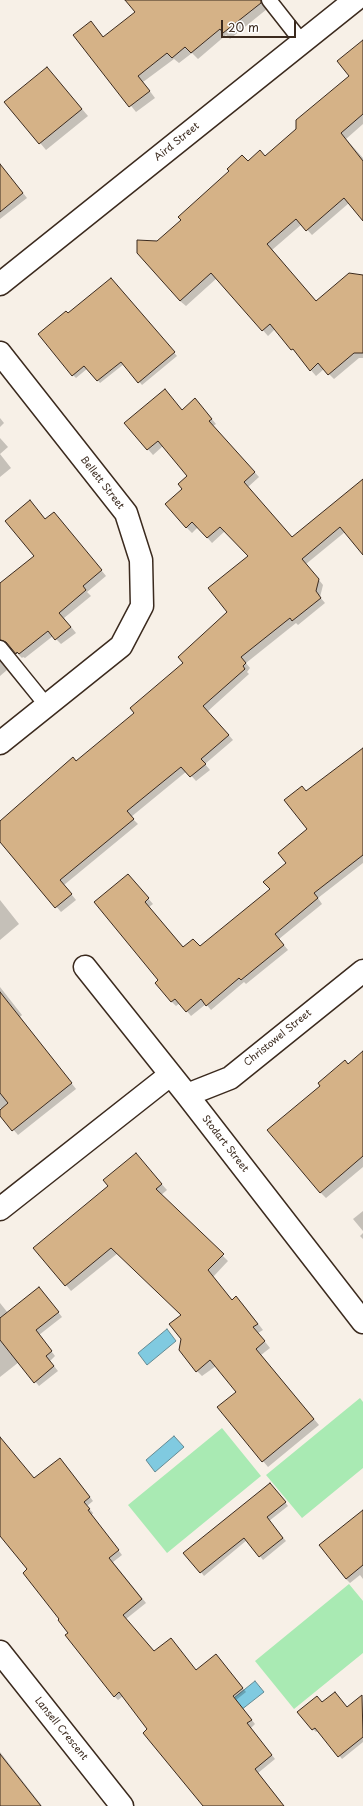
<!DOCTYPE html>
<html>
<head>
<meta charset="utf-8">
<style>
  body { margin:0 }
  #map { position:relative; width:363px; height:1806px; overflow:hidden; background:#f7f0e7; font-family:"Playpen Sans",sans-serif }
  canvas { display:block }
  .scale { position:absolute; left:221px; top:20px; width:75px; height:18px; box-sizing:border-box; border:2px solid #3b2a1e; border-top:0; padding-left:5px; font-size:12px; line-height:14px; white-space:nowrap; color:#3b2a1e; -webkit-text-stroke:3px #fff; paint-order:stroke }
</style>
</head>
<body>
<div id="map">
<canvas width="363" height="1806"></canvas>
<div class="scale">20 m</div>
</div>
<script>
const ctx = document.querySelector('canvas').getContext('2d');
ctx.lineJoin = 'round';
function fillPath(path, color) {
  ctx.fillStyle = color;
  ctx.fill(path, 'evenodd');
}
function shape(rows) {
  const path = new Path2D();
  for (const r of rows) {
    path.moveTo(r[0], r[1]);
    for (let i = 2; i < r.length; i += 2) path.lineTo(r[i], r[i + 1]);
  }
  return path;
}
function strokePath(path, color, width, dash) {
  ctx.strokeStyle = color;
  ctx.lineWidth = width;
  ctx.lineCap = dash ? 'butt' : 'round';
  ctx.setLineDash(dash || []);
  ctx.stroke(path);
}
function write(font, color, halo, rows, align = 'center') {
  ctx.font = font + ' "Playpen Sans",sans-serif';
  ctx.lineWidth = 3.5;
  ctx.setLineDash([]);
  ctx.textBaseline = 'middle';
  ctx.strokeStyle = halo;
  ctx.fillStyle = color;
  for (const [text, x, y, turn = 0] of rows) {
    ctx.save();
    ctx.translate(x, y);
    ctx.rotate((+turn || 0) * Math.PI / 180);
    ctx.textAlign = isNaN(turn) ? turn : align;
    if (halo) ctx.strokeText(text, 0, 0);
    ctx.fillText(text, 0, 0);
    ctx.restore();
  }
}
const green = shape([
  [360,1398,363,1402,363,1468,302,1518,266,1475],
  [222,1428,261,1476,167,1553,128,1505],
  [349,1584,363,1601,363,1653,294,1709,255,1661]
]);
const water = shape([
  [167,1329,176,1341,147,1365,138,1353,167,1329],
  [174,1436,184,1447,155,1472,146,1460,174,1436],
  [255,1681,264,1692,227,1721,219,1710,255,1681]
]);
const shadow = shape([
  [139,0,270,0,267,4,267,9,230,39,226,35,198,59,192,53,179,63,174,59,143,82,155,98,136,112,75,36,97,29,104,38,136,13],
  [363,41,363,124,346,139,363,158,363,217,349,203,312,235,302,224,272,250,317,302,363,277,363,358,359,358,334,379,324,369,316,376,275,329,268,336,217,278,186,306,180,301,157,242,248,162,265,157,297,129,350,76],
  [47,68,88,116,46,150,6,102],
  [11,178,27,198,0,219,0,179],
  [114,282,177,356,142,385,124,364,100,383,88,368,76,378,73,375,69,314],
  [200,405,216,424,213,426,259,477,248,487,292,538,363,480,363,554,345,532,306,564,323,585,320,597,325,603,298,625,296,623,246,663,250,668,247,672,249,674,208,711,233,740,205,764,210,770,196,781,187,771,131,817,138,824,64,885,76,900,61,912,0,841,0,822,76,762,135,713,184,663,228,612,249,557,225,531,212,543,198,527,192,533,187,528,166,504,184,489,189,476,163,446,153,455,126,424,182,410],
  [0,418,4,423,0,427],
  [0,438,8,447,0,454],
  [0,454,11,468,0,477],
  [30,501,46,520,59,518,106,576,87,592,91,596,64,618,76,633,61,644,53,636,25,658,23,657,22,658,9,645,0,647,0,584,36,556],
  [0,661,7,670,0,676],
  [363,749,363,863,318,898,322,904,279,939,288,950,246,984,244,982,211,1010,206,1004,191,1016,180,1003,176,1006,171,1001,160,980,128,875,153,904,149,907,184,948,200,947,271,889,309,830,307,792],
  [0,900,19,924,0,940],
  [0,987,22,1015,20,1017,76,1089,18,1135,0,1114,2,1110,0,1108],
  [363,1059,363,1167,326,1198,320,1192,348,1065],
  [136,1155,167,1190,161,1195,228,1261,213,1277,232,1301,242,1303,263,1330,258,1333,270,1348,261,1355,319,1425,268,1467,218,1408,237,1392,216,1366,202,1376,197,1371,182,1339,182,1315,118,1253,71,1291,35,1248,110,1186],
  [363,1211,363,1231,353,1219],
  [363,1233,363,1239,360,1236],
  [39,1288,62,1317,39,1335,55,1356,50,1361,58,1371,39,1386,19,1362,0,1377,0,1303,8,1313],
  [0,1438,34,1479,64,1463,93,1501,87,1506,93,1513,92,1515,122,1555,113,1562,146,1603,126,1619,155,1652,196,1671,216,1655,246,1692,236,1700,255,1724,251,1728,275,1759,258,1773,284,1806,204,1806,123,1696,118,1700,114,1696,69,1633,29,1570,0,1535],
  [273,1487,288,1506,269,1521,286,1541,263,1560,247,1540,204,1576,201,1572],
  [363,1512,363,1579,360,1575,350,1583,346,1579],
  [362,1696,363,1742,342,1759,319,1730,316,1732,313,1729,322,1703,347,1708],
  [0,1752,42,1806,0,1806]
]);
const building = shape([
  [125,0,261,0,261,3,223,33,220,29,191,53,185,47,172,58,167,53,138,76,150,91,129,107,73,35,91,21,103,37,135,12,125,0],
  [363,40,363,114,341,133,363,161,363,221,344,198,306,231,296,219,267,244,316,301,349,273,363,275,363,353,354,353,328,375,318,363,310,371,293,349,291,350,270,324,262,331,211,273,180,301,137,253,137,240,157,241,181,220,178,217,229,171,227,169,242,155,248,161,260,150,265,156,296,129,296,120,349,76,337,61,363,40],
  [47,67,82,109,39,144,4,102,47,67],
  [0,164,23,193,0,212,0,164],
  [111,278,175,352,138,383,121,362,97,381,84,366,72,376,38,334,66,311,68,313,111,278],
  [165,389,182,410,195,398,212,419,209,421,255,472,244,482,292,537,363,479,363,555,340,527,302,559,319,579,316,591,321,598,292,621,290,618,241,657,246,663,243,666,245,669,203,706,229,735,201,759,206,764,190,777,181,767,127,811,134,819,60,880,72,894,55,908,0,842,0,821,73,757,76,761,134,713,130,708,183,663,178,657,227,612,208,588,248,556,220,527,207,538,192,522,186,528,165,504,182,489,178,484,187,476,158,441,147,450,124,423,165,389],
  [30,500,45,519,54,512,102,570,83,586,86,590,59,613,71,627,55,640,48,631,19,654,17,652,16,654,6,642,0,640,0,583,34,556,5,521,30,500],
  [363,748,363,855,314,893,318,898,275,934,284,945,241,980,239,978,206,1006,201,999,186,1012,175,999,171,1002,155,983,158,980,94,902,128,874,149,898,145,902,183,947,193,939,200,946,270,889,263,882,286,863,278,853,307,829,284,800,302,786,306,791,363,748],
  [0,992,72,1083,12,1131,0,1116,0,1110,8,1103,0,1093,0,992],
  [363,1051,363,1156,320,1193,267,1130,320,1086,318,1083,345,1060,348,1064,363,1051],
  [136,1153,162,1184,156,1189,224,1254,208,1270,232,1300,236,1296,258,1324,253,1327,265,1341,256,1349,314,1419,262,1462,217,1407,236,1392,210,1360,196,1372,179,1350,181,1339,169,1324,181,1315,111,1248,65,1286,33,1248,108,1186,103,1180,136,1153],
  [39,1287,59,1312,36,1330,52,1351,46,1356,54,1366,34,1383,0,1340,0,1318,39,1287],
  [0,1437,34,1478,60,1458,90,1497,84,1502,90,1509,88,1510,119,1550,109,1558,142,1599,123,1615,154,1651,171,1638,196,1670,216,1654,243,1688,233,1696,252,1720,247,1723,272,1755,255,1769,284,1806,203,1806,143,1733,147,1729,119,1692,114,1697,65,1635,68,1633,58,1620,59,1619,23,1573,27,1569,0,1536,0,1437],
  [270,1483,286,1502,267,1517,283,1538,259,1557,244,1538,200,1573,183,1553,270,1483],
  [363,1510,363,1565,346,1579,319,1545,363,1510],
  [335,1692,347,1707,362,1695,363,1737,338,1757,315,1728,312,1730,297,1712,317,1696,322,1702,335,1692],
  [0,1754,41,1806,0,1806,0,1754]
]);
const lane = shape([
  [269,0,302,42],
  [0,648,47,706]
]);
const street = shape([
  [0,284,355,0],
  [0,353,126,513,141,560,142,606,121,646,0,743],
  [85,967,187,1095,363,1322],
  [187,1095,230,1078,363,971],
  [0,1209,170,1075],
  [0,1652,122,1806]
]);
const streetNames = [
  ["Aird Street",177,142,-39],
  ["Bellett Street",102,483,52],
  ["Christowel Street",278,1038,-39],
  ["Stodart Street",225,1144,52],
  ["Lansell Crescent",61,1729,51]
];
fillPath(green, '#a9eab3');
fillPath(water, '#80cae0');
strokePath(water, '#648a92', 1);
fillPath(shadow, '#0003');
fillPath(building, '#d5b287');
strokePath(building, '#3b2a1e', 1);
strokePath(lane, '#3b2a1e', 17);
strokePath(street, '#3b2a1e', 25);
strokePath(lane, '#fff', 14);
strokePath(street, '#fff', 22);
write('10px', '#3b2a1e', '#fff', streetNames);
</script>
</body>
</html>
